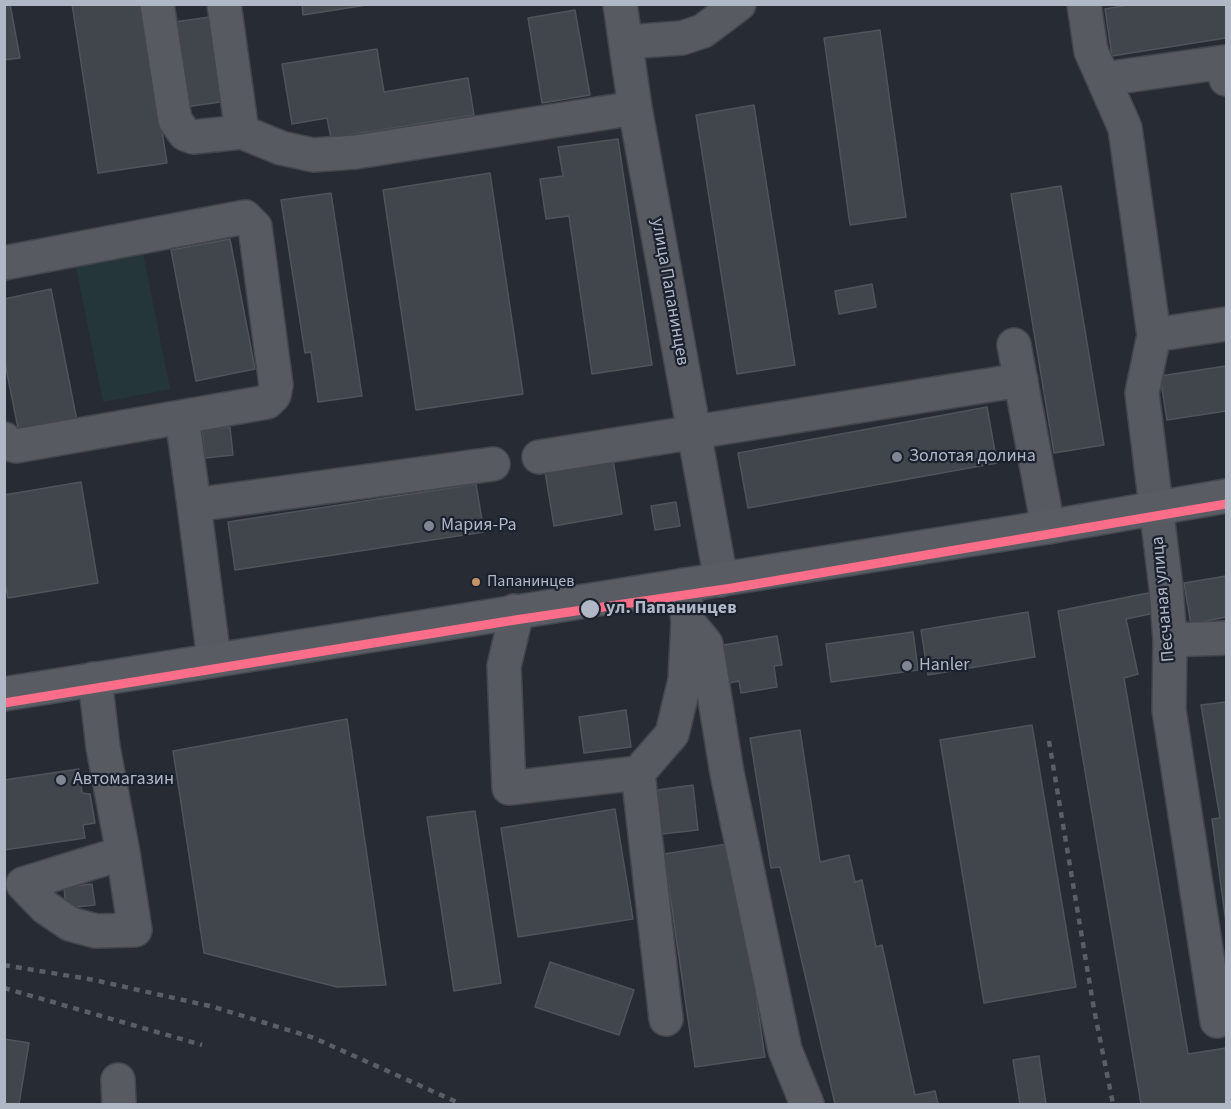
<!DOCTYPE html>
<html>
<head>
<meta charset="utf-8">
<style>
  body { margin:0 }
  #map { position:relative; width:1231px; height:1109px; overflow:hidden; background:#272c34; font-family:"Source Sans 3",sans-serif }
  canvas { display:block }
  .frame { position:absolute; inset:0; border:6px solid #b0b8c5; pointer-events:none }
</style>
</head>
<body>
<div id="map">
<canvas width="1231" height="1109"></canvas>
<div class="frame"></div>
</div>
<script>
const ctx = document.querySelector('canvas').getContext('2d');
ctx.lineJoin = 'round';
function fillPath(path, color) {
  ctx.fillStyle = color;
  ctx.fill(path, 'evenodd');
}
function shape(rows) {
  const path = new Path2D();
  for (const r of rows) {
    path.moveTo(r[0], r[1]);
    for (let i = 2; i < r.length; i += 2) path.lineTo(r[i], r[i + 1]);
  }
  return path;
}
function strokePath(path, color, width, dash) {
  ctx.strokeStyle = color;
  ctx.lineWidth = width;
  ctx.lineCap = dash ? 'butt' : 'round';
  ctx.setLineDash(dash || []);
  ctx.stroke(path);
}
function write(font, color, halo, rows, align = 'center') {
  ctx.font = font + ' "Source Sans 3",sans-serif';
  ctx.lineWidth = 4.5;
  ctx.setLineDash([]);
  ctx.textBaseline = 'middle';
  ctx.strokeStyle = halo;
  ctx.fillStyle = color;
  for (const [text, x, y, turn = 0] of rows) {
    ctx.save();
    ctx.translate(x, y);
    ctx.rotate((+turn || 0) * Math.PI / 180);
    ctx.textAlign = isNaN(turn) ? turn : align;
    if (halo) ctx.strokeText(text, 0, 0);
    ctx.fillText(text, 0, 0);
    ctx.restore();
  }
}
const green = shape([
  [142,248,170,389,103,402,75,262]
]);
const building = shape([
  [4,4,10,4,20,58,4,60,4,4],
  [72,4,142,4,167,163,98,173,72,4],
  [302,4,373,4,303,15,302,4],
  [1134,4,1226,4,1226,38,1112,56,1105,9,1134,4],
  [575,10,590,95,542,103,528,18,575,10],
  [217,16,228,101,185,107,174,22,217,16],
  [880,30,906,217,850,225,824,38,880,30],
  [377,49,384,92,468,78,474,115,331,138,327,118,292,124,282,64,377,49],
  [754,105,795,365,737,374,696,115,754,105],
  [618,139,652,365,592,374,569,216,546,219,540,179,563,176,558,147,618,139],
  [490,173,523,394,416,410,383,190,490,173],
  [1061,186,1104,445,1054,453,1011,194,1061,186],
  [331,193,362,396,318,402,311,352,305,353,281,200,331,193],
  [230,239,255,369,196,381,171,250,230,239],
  [872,284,876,307,839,314,835,291,872,284],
  [51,289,77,421,19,433,4,358,4,299,51,289],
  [1226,366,1226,411,1167,420,1160,376,1226,366],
  [987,407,997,463,748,508,738,453,987,407],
  [230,427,233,455,205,458,202,430,230,427],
  [613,460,622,514,554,526,545,472,613,460],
  [81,482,98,583,8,598,4,578,4,495,81,482],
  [476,484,484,532,235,570,228,522,476,484],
  [676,502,680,526,655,530,651,506,676,502],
  [1226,576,1226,617,1191,624,1184,583,1226,576],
  [1153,592,1155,613,1126,619,1138,674,1124,678,1188,1054,1226,1048,1226,1104,1141,1104,1058,611,1153,592],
  [1028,612,1035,657,928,675,921,630,1028,612],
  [913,632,918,670,831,682,826,644,913,632],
  [777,636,782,665,774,666,777,687,741,693,739,681,724,684,718,646,777,636],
  [1226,702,1226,923,1212,819,1220,818,1201,705,1226,702],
  [626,710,631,747,584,753,579,717,626,710],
  [347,719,386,985,337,987,204,953,173,751,347,719],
  [1032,725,1076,987,984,1003,940,740,1032,725],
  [800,730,820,862,849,855,855,882,862,880,876,947,882,945,915,1095,935,1091,938,1104,835,1104,780,867,771,868,750,738,800,730],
  [79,769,82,793,90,794,95,823,83,825,85,838,4,850,4,780,79,769],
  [693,785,698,830,662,834,657,790,693,785],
  [615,809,633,919,518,937,501,828,615,809],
  [475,811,501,983,454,991,427,817,475,811],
  [733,843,765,1057,695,1067,664,854,733,843],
  [92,884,95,905,66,908,64,887,92,884],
  [550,962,634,990,619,1035,535,1007,550,962],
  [4,1039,29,1043,19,1104,4,1104,4,1039],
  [1039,1056,1046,1104,1020,1104,1013,1060,1039,1056]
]);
const minor = shape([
  [157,4,175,120,185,134,193,137,242,132,281,148,313,155,356,152,635,108],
  [224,4,242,132],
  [620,4,635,108,721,580],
  [1084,4,1091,51,1125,128,1154,335,1142,393,1166,587,1170,640,1169,710,1217,1021],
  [626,42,682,38,703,31,739,4],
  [1104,79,1224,62,1226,79],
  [4,263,245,217,255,227,276,385,274,395,267,402,16,446,9,444,4,439],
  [1154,335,1226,324],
  [1014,345,1048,527],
  [182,417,194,505],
  [539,457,1021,380],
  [684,585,688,622,706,644,727,773,785,1050,807,1104],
  [514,611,515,620,504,666,509,788,638,773],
  [1170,640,1226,638],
  [214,659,194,505,493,464],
  [93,679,96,688,103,747,123,853,135,930,96,931,70,924,45,907,23,884,123,853],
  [666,1019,638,773,672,734,685,680,688,622],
  [118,1080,119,1104]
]);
const major = shape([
  [4,694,1048,527,1226,496]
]);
const rail = shape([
  [1049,741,1094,1009,1113,1104],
  [4,965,94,980,214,1007,314,1038,461,1104],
  [4,988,202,1045]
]);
const tram1 = shape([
  [4,703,515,620,732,588,1226,504]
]);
const markers = [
  [897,457,6,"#808792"],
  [429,526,6,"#808792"],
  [476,582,5,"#c7916a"],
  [590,609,10,"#b0b8c5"],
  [907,666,6,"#808792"],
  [61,780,6,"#808792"]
];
const busNames = [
  ["Папанинцев",487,582]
];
const streetNames = [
  ["улица Папанинцев",669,292,80],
  ["Песчаная улица",1164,599,-95]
];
const poiNames = [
  ["Золотая долина",909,457],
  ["Мария-Ра",441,526],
  ["Hanler",919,666],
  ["Автомагазин",73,780]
];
const stopNames = [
  ["ул. Папанинцев",606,609]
];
fillPath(green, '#243639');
fillPath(building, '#41464c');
strokePath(building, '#4f545b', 1.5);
strokePath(minor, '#43474d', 36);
strokePath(major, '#444951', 36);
strokePath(minor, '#575a61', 33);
strokePath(major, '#595d63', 33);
strokePath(rail, '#5a5e66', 4.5, [6, 6]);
strokePath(tram1, '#fb6d88', 9);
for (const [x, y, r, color] of markers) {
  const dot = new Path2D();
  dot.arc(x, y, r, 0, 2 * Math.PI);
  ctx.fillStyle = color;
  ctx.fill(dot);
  strokePath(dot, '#1b222e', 2);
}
write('16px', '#b0b8c5', '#1b222e', busNames, 'left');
write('18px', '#b0b8c5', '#1b222e', streetNames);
write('18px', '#b0b8c5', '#1b222e', poiNames, 'left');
write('bold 18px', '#b0b8c5', '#1b222e', stopNames, 'left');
</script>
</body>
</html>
